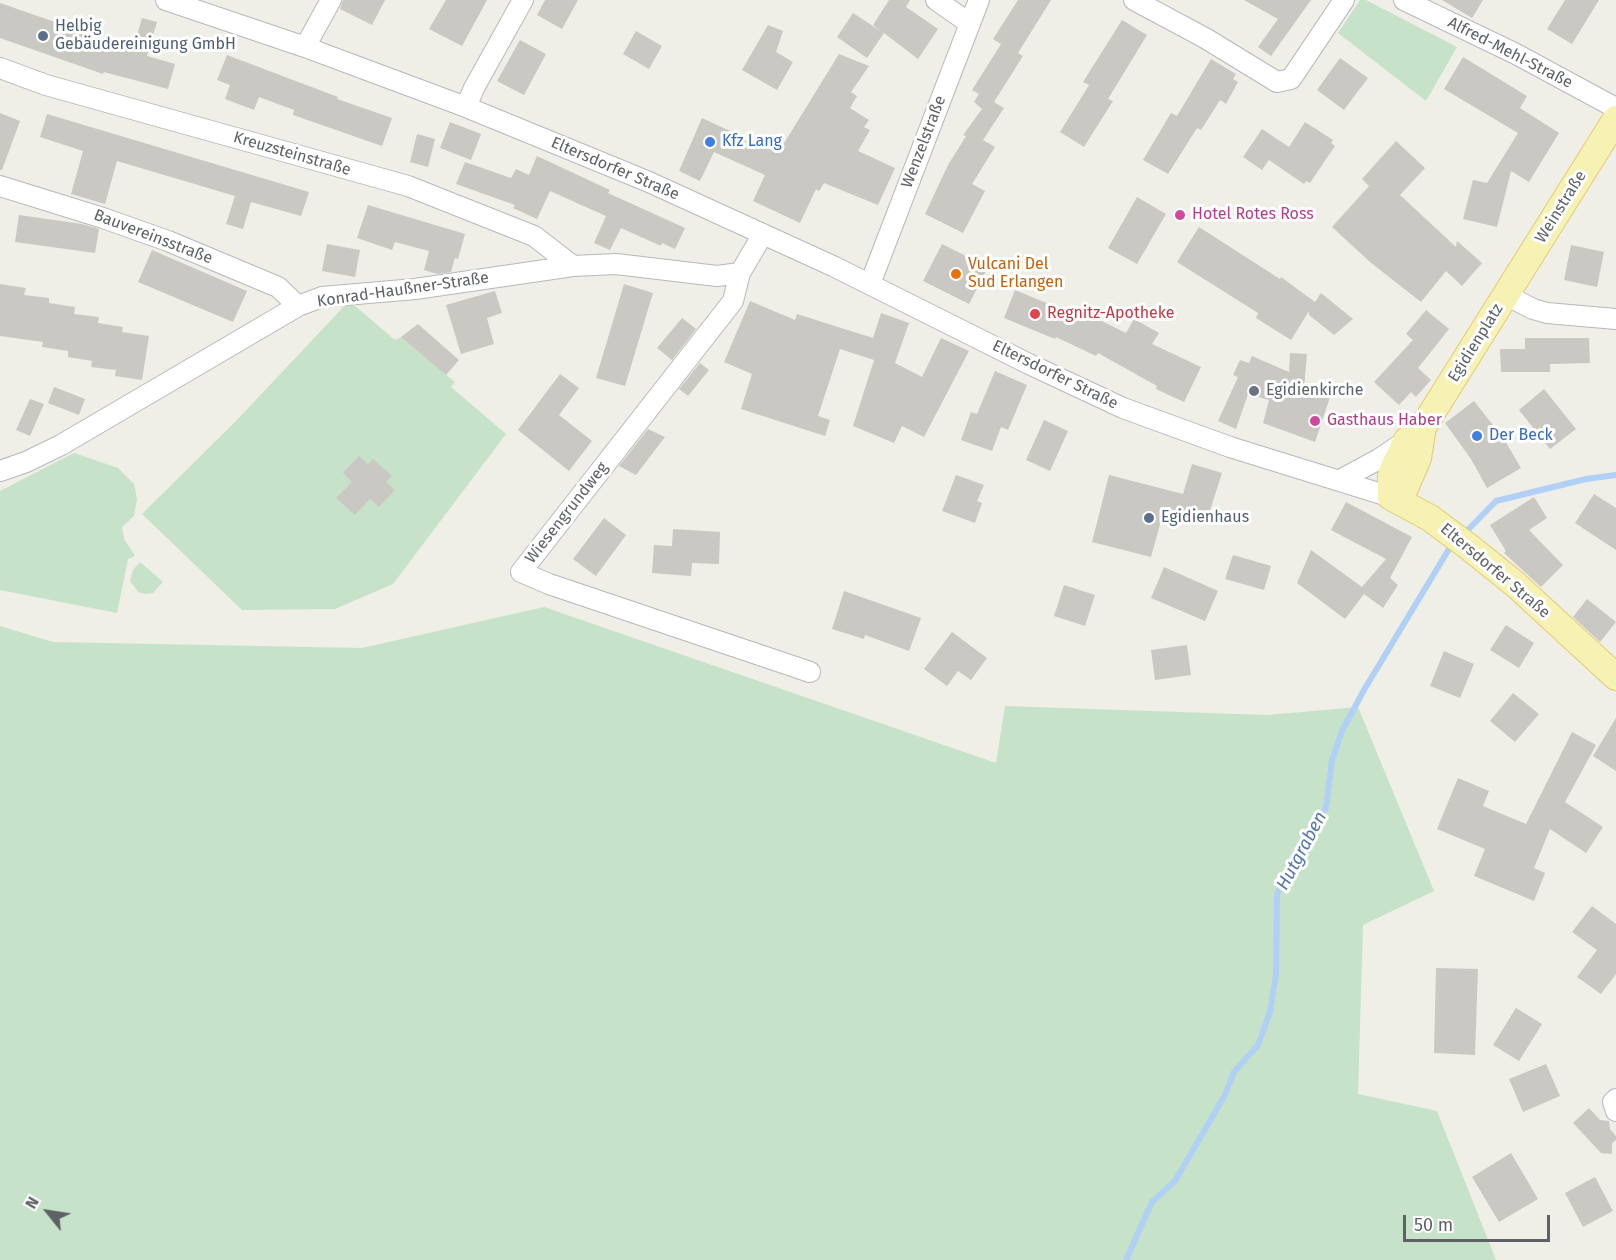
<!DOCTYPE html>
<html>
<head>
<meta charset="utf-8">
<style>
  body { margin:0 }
  #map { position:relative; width:1616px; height:1260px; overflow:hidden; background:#efeee7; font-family:"Fira Sans",sans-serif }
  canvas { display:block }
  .north { position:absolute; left:18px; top:1182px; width:60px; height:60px; -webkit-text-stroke:4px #fff; paint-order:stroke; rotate:300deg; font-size:16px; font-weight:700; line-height:24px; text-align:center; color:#5e6165 }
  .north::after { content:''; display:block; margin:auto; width:21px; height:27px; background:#5e6165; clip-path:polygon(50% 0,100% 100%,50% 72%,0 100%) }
  .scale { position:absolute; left:1403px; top:1215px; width:147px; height:27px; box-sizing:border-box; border:3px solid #5e6165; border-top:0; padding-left:8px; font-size:18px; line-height:21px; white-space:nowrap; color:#5e6165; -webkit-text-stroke:4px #fff; paint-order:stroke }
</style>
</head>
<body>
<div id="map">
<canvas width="1616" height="1260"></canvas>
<div class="north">N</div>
<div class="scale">50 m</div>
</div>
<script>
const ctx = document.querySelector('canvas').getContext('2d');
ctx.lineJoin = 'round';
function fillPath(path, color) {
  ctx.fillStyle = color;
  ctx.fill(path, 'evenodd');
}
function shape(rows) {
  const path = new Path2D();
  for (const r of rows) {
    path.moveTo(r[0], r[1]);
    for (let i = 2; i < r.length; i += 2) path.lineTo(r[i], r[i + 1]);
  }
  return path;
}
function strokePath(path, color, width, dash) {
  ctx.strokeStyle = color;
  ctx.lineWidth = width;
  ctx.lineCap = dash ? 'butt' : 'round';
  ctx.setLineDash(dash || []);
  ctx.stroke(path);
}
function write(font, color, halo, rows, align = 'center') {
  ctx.font = font + ' "Fira Sans",sans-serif';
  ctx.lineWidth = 6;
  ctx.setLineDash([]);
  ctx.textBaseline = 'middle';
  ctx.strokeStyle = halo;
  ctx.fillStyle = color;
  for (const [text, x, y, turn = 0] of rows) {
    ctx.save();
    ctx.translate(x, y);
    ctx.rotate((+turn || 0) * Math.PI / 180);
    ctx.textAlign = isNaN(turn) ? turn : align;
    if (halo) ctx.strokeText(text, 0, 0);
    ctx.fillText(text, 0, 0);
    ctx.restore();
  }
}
const green = shape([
  [1360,0,1366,0,1457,47,1426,101,1338,33],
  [349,301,395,340,401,337,455,382,451,387,506,434,393,584,335,609,242,610,142,514,236,421],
  [74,453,118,468,134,484,137,499,134,516,122,527,124,539,135,556,128,559,117,613,0,590,0,491],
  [140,562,163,582,153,593,146,594,138,592,130,581,133,570],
  [544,607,996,763,1005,706,1267,715,1358,707,1434,891,1363,925,1358,1094,1437,1111,1496,1260,0,1260,0,626,53,642,362,648]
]);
const stream = shape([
  [1463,535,1496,501,1586,479,1616,475],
  [1126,1260,1152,1202,1175,1181,1225,1095,1234,1072,1258,1045,1270,1012,1276,974,1277,894,1295,857,1326,808,1332,760,1342,731,1364,690,1449,549,1453,544]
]);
const building = shape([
  [343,0,385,0,372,25,340,9],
  [446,0,487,0,462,46,429,29],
  [545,0,578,0,562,29,537,15],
  [889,0,910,0,906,7,938,29,918,59,884,33,867,58,837,37,853,13,882,32,873,25],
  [1018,0,1051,0,1018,53,1023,56,994,102,1004,108,983,140,995,147,972,184,985,191,963,233,925,214,948,165,966,136,963,135,982,109,974,102,979,94,972,90,1001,44,993,39],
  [1244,0,1311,0,1271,56,1258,47,1278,19],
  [1442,0,1483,0,1472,18],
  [1565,0,1599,0,1572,44,1547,29],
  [0,3,133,49,142,18,157,22,147,56,175,64,168,89,104,72,103,74,0,38],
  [1122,20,1147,35,1108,99,1113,101,1084,147,1060,132,1089,85,1083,82],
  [768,25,783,31,776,52,793,62,777,90,742,70],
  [636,31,662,46,649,69,623,54],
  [520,40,546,54,524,95,497,81],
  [839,54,869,66,851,92,857,96,850,108,869,120,864,127,870,130,858,151,895,168,878,205,824,183,819,191,816,189,800,223,753,201,765,175,714,152,700,181,679,171,702,118,778,153],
  [227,55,338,97,337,99,392,118,382,146,293,115,294,110,259,97,254,110,225,99,230,85,217,80],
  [1463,57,1527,96,1520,108,1559,133,1529,182,1511,171,1497,227,1463,219,1473,180,1487,183,1518,133,1444,89],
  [1340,58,1368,78,1344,110,1317,90],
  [1211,59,1236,74,1233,79,1238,82,1226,104,1220,100,1201,130,1197,128,1168,174,1143,160,1171,113,1177,116],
  [0,113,20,121,2,170,0,170],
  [47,114,309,192,301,216,251,202,243,229,226,224,235,196,117,161,105,204,71,194,83,151,40,137],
  [450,122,481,134,471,160,440,148],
  [1305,122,1333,140,1331,143,1335,146,1310,183,1306,181,1304,184,1269,160,1262,170,1243,157,1262,129,1289,147],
  [417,134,435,139,428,167,410,162],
  [1396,141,1425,168,1400,195,1456,247,1457,241,1482,263,1462,286,1446,271,1421,302,1370,262,1332,227,1369,186,1362,179],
  [537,156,610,190,608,193,685,228,675,249,662,243,661,246,621,228,610,250,594,243,606,216,550,191,537,219,513,208,515,205,456,184,465,162,511,178,516,169,529,175],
  [1137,197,1166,214,1137,264,1108,248],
  [368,205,465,234,458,259,455,258,451,272,437,274,424,270,429,251,395,242,392,250,357,238],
  [19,215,82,224,99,229,95,253,15,242],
  [1199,227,1280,279,1281,277,1315,302,1321,293,1353,319,1334,335,1309,315,1309,311,1291,340,1256,318,1258,313,1177,262],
  [327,244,360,250,355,277,322,271],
  [942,244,988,267,969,304,923,281],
  [1571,245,1604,252,1597,287,1564,280],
  [152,250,247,291,233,322,138,282],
  [0,284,26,288,24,295,49,298,49,303,75,307,74,314,99,317,98,323,123,327,122,332,149,336,142,380,115,376,116,370,91,367,92,361,68,357,68,351,42,347,43,342,0,336],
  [624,284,653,293,625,386,596,378],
  [1015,290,1083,318,1085,313,1126,333,1134,319,1159,333,1152,344,1201,367,1184,402,1156,389,1157,386,1098,353,1096,356,1056,337,1055,339,1004,318],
  [495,291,502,313,487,318,494,344,461,354,446,305],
  [750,301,795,320,797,314,873,338,881,313,909,323,895,363,922,377,941,338,969,351,924,437,902,426,894,443,853,426,874,360,840,349,818,416,830,420,825,436,741,409,752,374,724,362],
  [1426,310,1449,329,1418,368,1431,380,1416,397,1411,392,1399,405,1374,382,1413,340,1406,334],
  [682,318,696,329,672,360,657,348],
  [418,324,459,360,446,375,401,337],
  [1525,338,1589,338,1590,363,1550,364,1550,372,1501,372,1500,349,1525,349],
  [1290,353,1307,354,1304,388,1330,397,1315,442,1263,423,1269,400,1248,394,1236,429,1218,421,1238,377,1233,375,1240,360,1249,363,1252,356,1289,372],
  [700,363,709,370,688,396,679,389],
  [995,371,1027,385,1008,430,1001,427,992,451,961,440,971,412,977,414],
  [560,374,579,388,559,415,592,441,569,471,518,430],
  [54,387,85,399,79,415,48,403],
  [1544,389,1576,429,1550,449,1519,410],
  [30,399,44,404,30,436,16,430],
  [1474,401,1504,439,1521,468,1487,488,1471,459,1445,423],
  [1044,420,1068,431,1050,471,1026,460],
  [648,429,665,437,636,475,619,466],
  [359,456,368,464,373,459,392,476,386,482,395,490,379,507,370,499,355,515,336,498,352,482,343,473],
  [1192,464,1222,473,1206,523,1164,510,1151,557,1092,542,1109,475,1183,494],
  [956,475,984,485,977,501,982,503,975,523,942,511],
  [1594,494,1616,508,1616,550,1575,523],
  [1534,497,1547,518,1529,530,1563,565,1541,587,1504,553,1506,551,1490,525],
  [1346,502,1412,537,1390,578,1398,585,1383,608,1364,594,1345,619,1297,583,1311,550,1362,587,1386,559,1331,530],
  [604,518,626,535,596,576,573,559],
  [673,529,720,532,719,564,692,563,691,576,652,573,654,545,672,546],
  [1233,555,1271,566,1264,590,1225,579],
  [1164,567,1218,591,1205,621,1151,598],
  [1064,585,1095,595,1085,626,1054,616],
  [844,591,921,618,909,651,865,635,864,639,832,629],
  [1587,599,1616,622,1600,642,1573,617],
  [1506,625,1534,643,1519,668,1490,650],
  [952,632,987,658,971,680,958,671,947,686,924,669],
  [1187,645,1191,675,1155,680,1151,650],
  [1444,651,1474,664,1460,698,1430,686],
  [1513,693,1539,714,1515,742,1490,721],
  [1616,718,1616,771,1593,756],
  [1572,732,1596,745,1565,802,1603,827,1586,853,1550,829,1534,868,1545,873,1534,901,1474,876,1485,849,1437,829,1458,778,1489,791,1483,806,1526,824],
  [1592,906,1616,924,1616,974,1601,994,1577,977,1597,950,1572,932],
  [1436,968,1478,969,1475,1055,1434,1053],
  [1516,1008,1542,1024,1519,1061,1493,1045],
  [1546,1064,1560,1096,1523,1112,1509,1079],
  [1589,1108,1600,1120,1609,1121,1610,1129,1616,1136,1616,1140,1612,1143,1612,1154,1601,1153,1573,1123],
  [1511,1153,1538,1199,1499,1222,1472,1177],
  [1595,1177,1613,1211,1583,1227,1565,1193]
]);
const minor = shape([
  [166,0,305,47,466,107,649,182,835,267,1029,364,1123,408,1230,447,1391,497],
  [936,0,969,23],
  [1134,0,1205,38,1277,82,1291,79,1344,0],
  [1404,0,1516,54,1616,108],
  [305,47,331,0],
  [0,68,46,85,408,186,534,236,573,266],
  [466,107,474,88,523,0],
  [0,186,103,218,168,241,278,287,298,306],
  [763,234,740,273,733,301,521,572,549,584,810,672],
  [870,284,979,0],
  [1506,295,1533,309,1547,313,1616,319],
  [0,471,26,462,61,445,298,306,322,297,415,289,573,266,616,264,717,276,740,273],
  [1340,480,1379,459,1407,440],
  [1616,1099,1613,1102,1616,1111]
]);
const major = shape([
  [1616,119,1423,427,1407,440,1394,467,1391,476,1391,497,1430,518,1469,547,1515,584,1616,677],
  [1400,500,1418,458,1423,427]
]);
const markers = [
  [43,36,6,"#5c6f8a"],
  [710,142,6,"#3f7fe0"],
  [1180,215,6,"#d1479c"],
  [956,274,6,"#e8710a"],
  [1035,314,6,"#e0444e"],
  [1254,391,6,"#6b7280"],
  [1315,421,6,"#d1479c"],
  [1477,436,6,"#3f7fe0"],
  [1149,518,6,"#5c6f8a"]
];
const serviceNames = [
  ["Helbig",55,27],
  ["Gebäudereinigung GmbH",55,45],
  ["Egidienhaus",1161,518]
];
const streetNames = [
  ["Alfred-Mehl-Straße",1510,53,27],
  ["Wenzelstraße",924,142,-69],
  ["Kreuzsteinstraße",292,154,16],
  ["Eltersdorfer Straße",615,169,23],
  ["Weinstraße",1561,207,-58],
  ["Bauvereinsstraße",153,237,21],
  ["Konrad-Haußner-Straße",403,290,-8],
  ["Egidienplatz",1476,343,-58],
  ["Eltersdorfer Straße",1055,375,26],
  ["Wiesengrundweg",567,513,-52],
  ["Eltersdorfer Straße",1495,571,40]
];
const shopNames = [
  ["Kfz Lang",722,142],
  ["Der Beck",1489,436]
];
const hotelNames = [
  ["Hotel Rotes Ross",1192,215],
  ["Gasthaus Haber",1327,421]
];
const foodNames = [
  ["Vulcani Del",968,265],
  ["Sud Erlangen",968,283]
];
const healthNames = [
  ["Regnitz-Apotheke",1047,314]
];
const worshipNames = [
  ["Egidienkirche",1266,391]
];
const waterNames = [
  ["Hutgraben",1302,851,-62]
];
fillPath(green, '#c6e3c9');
strokePath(stream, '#b0d0f5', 6);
fillPath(building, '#cac8c3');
strokePath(minor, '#b7b8bc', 22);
strokePath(major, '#e2cc6d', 28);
strokePath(minor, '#fff', 20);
strokePath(major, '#f6f2b4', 26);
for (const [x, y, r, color] of markers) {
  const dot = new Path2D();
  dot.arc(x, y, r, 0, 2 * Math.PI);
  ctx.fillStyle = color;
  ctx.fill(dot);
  strokePath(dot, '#fff', 2);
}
write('16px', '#4e5e75', '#fff', serviceNames, 'left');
write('16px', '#5e6165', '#fff', streetNames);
write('16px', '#366cbe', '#fff', shopNames, 'left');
write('16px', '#b23c85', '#fff', hotelNames, 'left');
write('16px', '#c56008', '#fff', foodNames, 'left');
write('16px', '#be3a42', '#fff', healthNames, 'left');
write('16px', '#5b616d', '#fff', worshipNames, 'left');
write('italic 18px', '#5276af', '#fff', waterNames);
</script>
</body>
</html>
